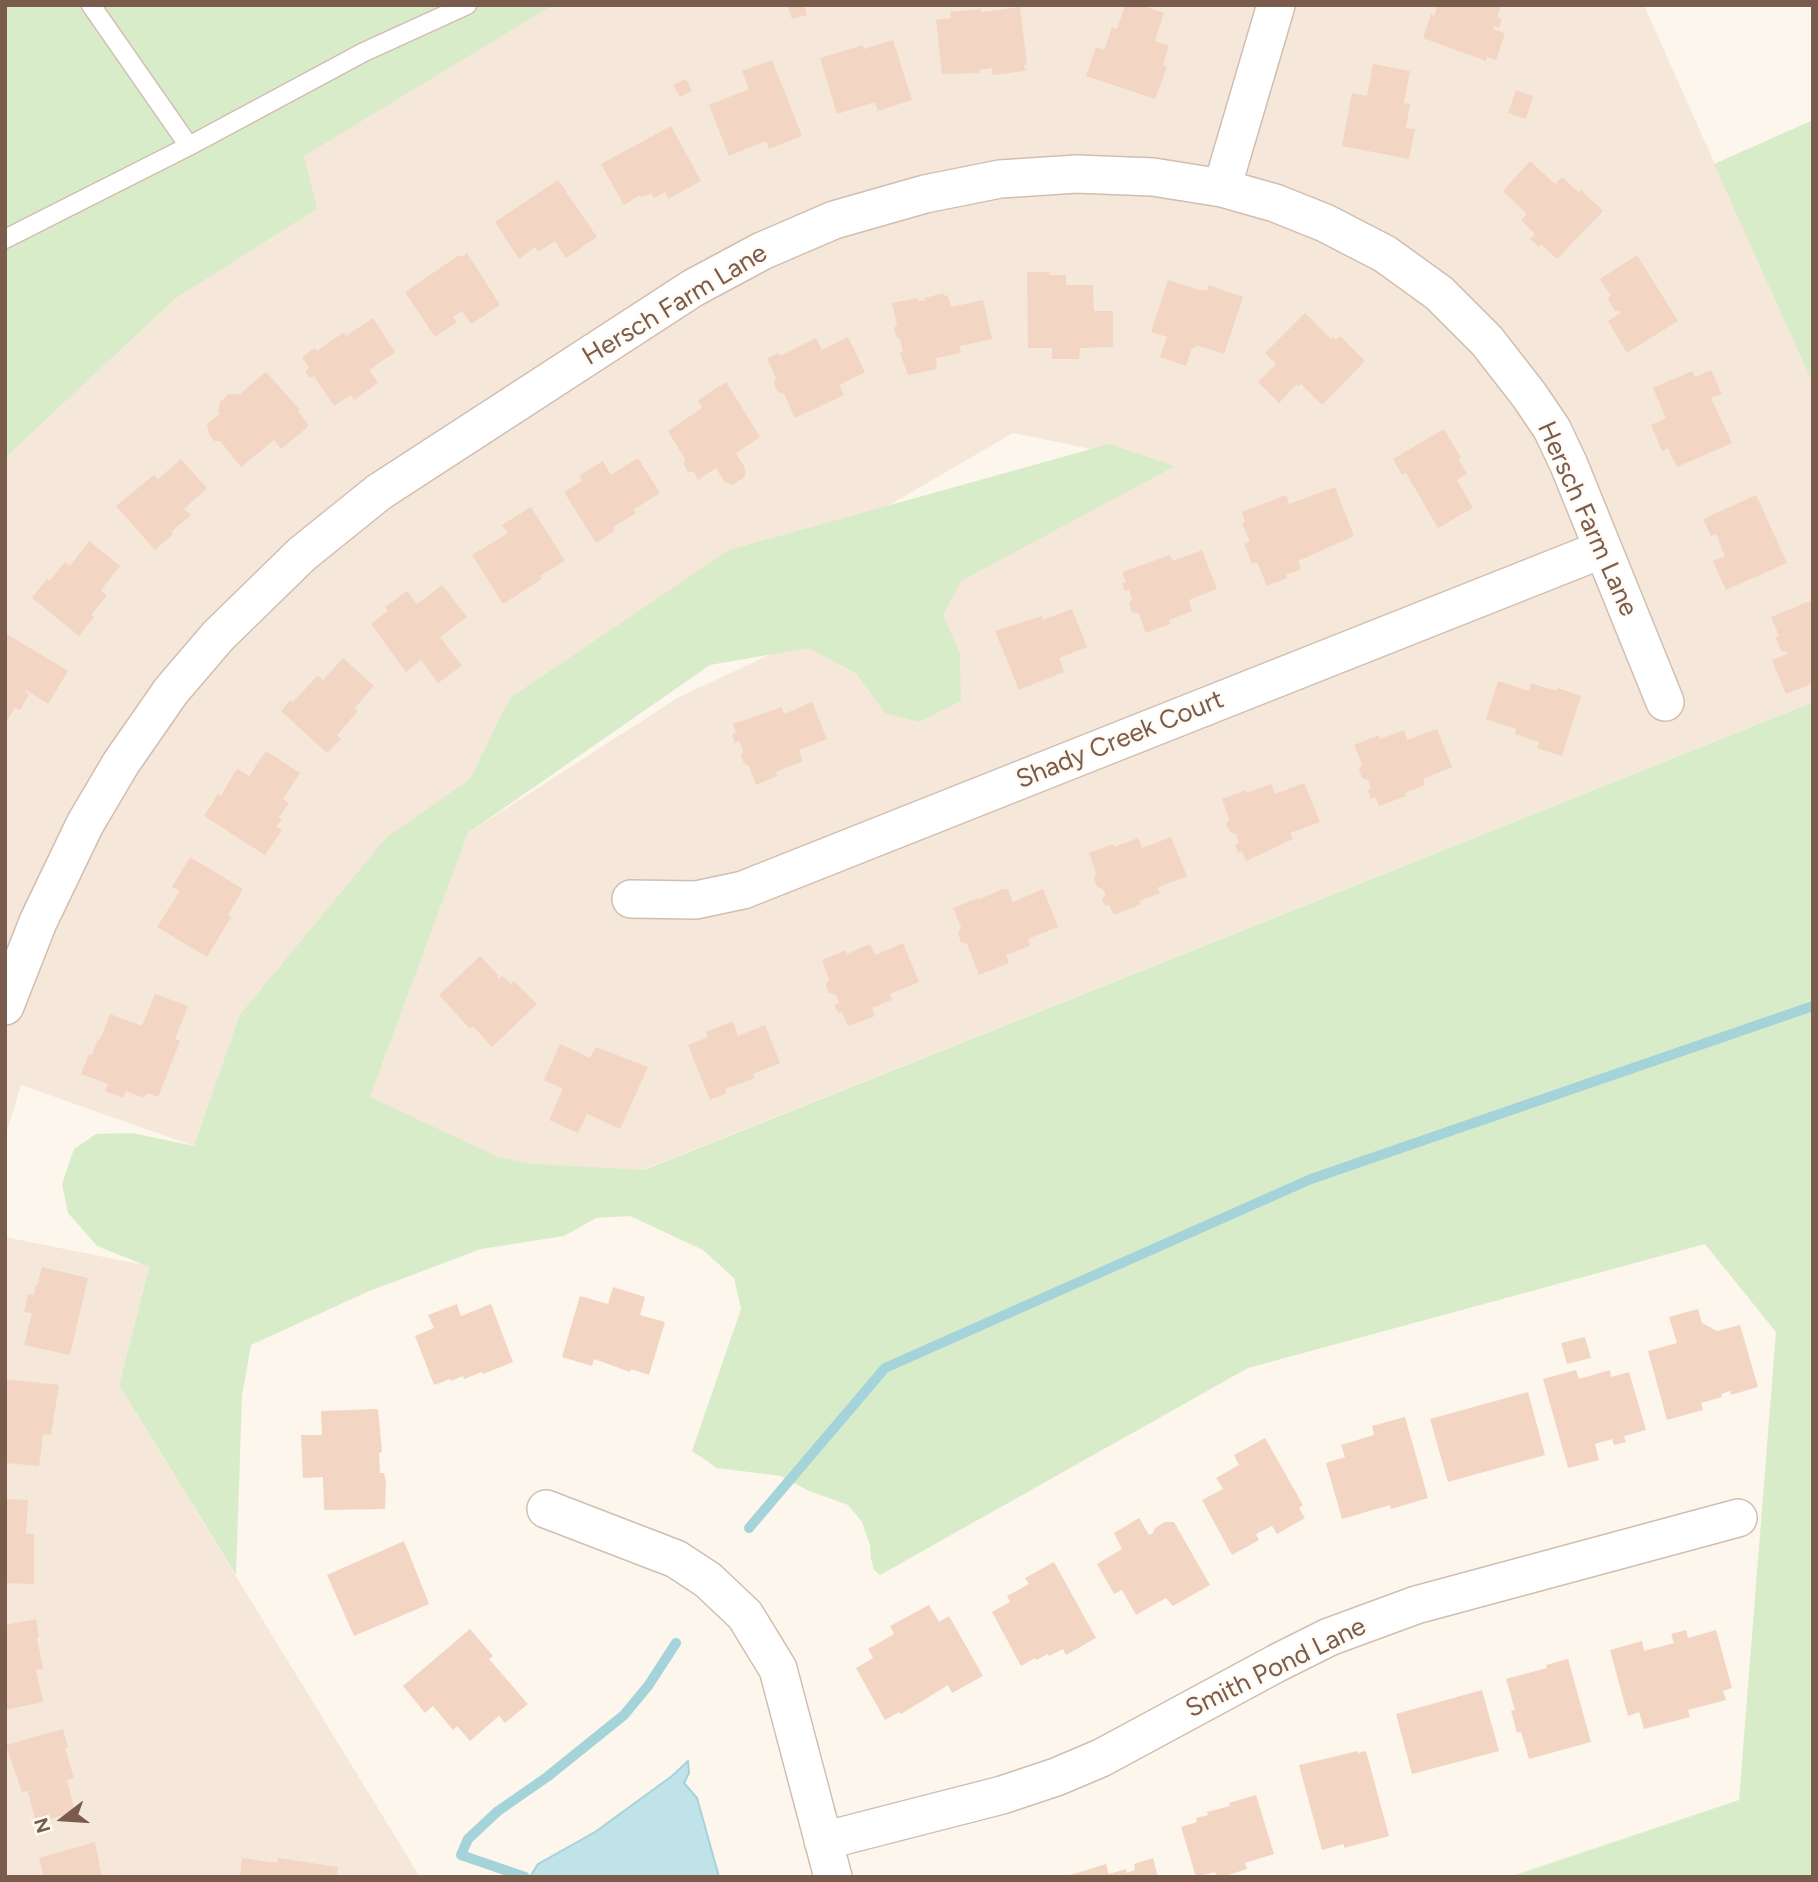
<!DOCTYPE html>
<html>
<head>
<meta charset="utf-8">
<style>
  body { margin:0 }
  #map { position:relative; width:1818px; height:1882px; overflow:hidden; background:#fdf6ec; font-family:Figtree,sans-serif }
  canvas { display:block }
  .frame { position:absolute; inset:0; border:7px solid #7a5c4d; pointer-events:none }
  .north { position:absolute; left:28px; top:1784px; width:70px; height:70px; -webkit-text-stroke:5px #fffaf3; paint-order:stroke; rotate:253deg; font-size:19px; font-weight:700; line-height:28px; text-align:center; color:#7a5c4d }
  .north::after { content:''; display:block; margin:auto; width:24px; height:32px; background:#7a5c4d; clip-path:polygon(50% 0,100% 100%,50% 72%,0 100%) }
</style>
</head>
<body>
<div id="map">
<canvas width="1818" height="1882"></canvas>
<div class="frame"></div>
<div class="north">N</div>
</div>
<script>
const ctx = document.querySelector('canvas').getContext('2d');
ctx.lineJoin = 'round';
function fillPath(path, color) {
  ctx.fillStyle = color;
  ctx.fill(path, 'evenodd');
}
function shape(rows) {
  const path = new Path2D();
  for (const r of rows) {
    path.moveTo(r[0], r[1]);
    for (let i = 2; i < r.length; i += 2) path.lineTo(r[i], r[i + 1]);
  }
  return path;
}
function strokePath(path, color, width, dash) {
  ctx.strokeStyle = color;
  ctx.lineWidth = width;
  ctx.lineCap = dash ? 'butt' : 'round';
  ctx.setLineDash(dash || []);
  ctx.stroke(path);
}
function write(font, color, halo, rows, align = 'center') {
  ctx.font = font + ' Figtree,sans-serif';
  ctx.lineWidth = 5;
  ctx.setLineDash([]);
  ctx.textBaseline = 'middle';
  ctx.strokeStyle = halo;
  ctx.fillStyle = color;
  for (const [text, x, y, turn = 0] of rows) {
    ctx.save();
    ctx.translate(x, y);
    ctx.rotate((+turn || 0) * Math.PI / 180);
    ctx.textAlign = isNaN(turn) ? turn : align;
    if (halo) ctx.strokeText(text, 0, 0);
    ctx.fillText(text, 0, 0);
    ctx.restore();
  }
}
const residential = shape([
  [553,5,1644,5,1813,384,1813,702,540,1211,370,1097,468,833,679,697,1174,466,1013,433,730,598,239,1016,194,1146,21,1085,5,1138,5,458,175,299,317,209,294,161],
  [5,1237,149,1266,119,1385,420,1877,5,1877]
]);
const green = shape([
  [5,5,553,5,304,156,317,209,175,299,5,458],
  [1813,120,1813,384,1714,164],
  [1109,444,1175,466,961,581,943,615,960,654,961,701,919,722,885,713,856,673,808,648,710,665,468,833,370,1097,498,1157,533,1164,644,1170,1813,702,1813,1877,1509,1877,1739,1800,1776,1332,1705,1244,1248,1368,880,1575,874,1570,871,1559,870,1545,862,1522,848,1505,807,1490,781,1476,717,1468,692,1451,741,1309,734,1278,703,1250,630,1216,596,1218,564,1236,481,1249,367,1292,251,1345,242,1396,236,1575,119,1385,149,1267,97,1246,68,1213,62,1184,74,1149,96,1134,132,1133,194,1146,239,1016,386,838,470,779,510,698,729,550]
]);
const water = shape([
  [688,1761,689,1773,684,1783,697,1798,719,1877,530,1877,538,1864,595,1832,672,1776,688,1761]
]);
const stream = shape([
  [749,1528,885,1368,1311,1179,1813,1006],
  [525,1877,461,1855,468,1839,498,1811,547,1777,624,1715,648,1686,676,1643]
]);
const building = shape([
  [787,5,804,5,807,15,792,19],
  [1125,5,1140,5,1164,13,1155,41,1169,46,1163,65,1167,67,1155,99,1086,76,1096,47,1104,50,1112,27,1117,29],
  [1438,5,1501,5,1497,17,1502,19,1499,28,1494,26,1493,29,1505,33,1496,60,1487,57,1486,61,1423,38,1431,14,1434,16],
  [1020,7,1027,65,1024,65,1025,71,992,75,992,68,979,70,979,73,942,74,936,20,951,18,950,12,981,9,981,12],
  [893,40,912,100,878,111,875,102,837,114,820,58,863,45,864,49],
  [772,60,802,136,769,149,766,141,729,156,709,105,749,89,742,71],
  [1373,64,1410,71,1404,103,1410,104,1406,128,1415,129,1409,159,1342,146,1352,93,1367,96],
  [686,79,692,91,680,97,673,85],
  [1516,90,1533,96,1526,119,1508,113],
  [671,126,701,181,668,199,665,192,654,198,651,193,641,198,640,195,624,205,601,164],
  [1530,161,1555,184,1562,177,1578,192,1581,190,1603,211,1557,259,1541,244,1539,247,1530,239,1535,234,1521,220,1527,214,1503,191],
  [558,180,597,237,566,258,555,241,538,252,535,247,519,259,495,222],
  [467,253,500,305,471,324,462,311,453,317,457,322,435,337,405,292,459,255,461,257],
  [1637,255,1678,321,1627,353,1608,321,1621,313,1619,310,1616,312,1607,298,1611,296,1600,279],
  [1027,272,1049,272,1049,275,1066,275,1066,285,1093,285,1094,311,1113,311,1113,347,1080,348,1079,359,1052,359,1052,348,1028,348],
  [1168,280,1203,291,1204,289,1207,291,1209,285,1243,297,1224,354,1196,345,1195,348,1192,348,1186,366,1160,357,1167,337,1151,332],
  [943,293,944,296,948,295,951,307,983,300,992,339,960,346,961,353,936,358,937,369,908,375,900,353,903,352,900,339,896,336,894,328,897,325,892,303,917,298,919,301,926,300,925,298],
  [1305,313,1331,339,1333,337,1335,340,1340,336,1365,361,1322,405,1301,384,1299,386,1296,385,1279,403,1258,382,1276,364,1265,353],
  [373,318,395,352,369,370,378,383,354,400,351,395,334,406,314,376,310,378,305,372,309,368,302,357,315,348,317,351,344,332,346,336],
  [848,337,865,372,839,385,844,395,795,418,784,394,778,392,774,385,776,378,767,358,778,353,780,356,816,338,822,350],
  [1711,370,1722,394,1711,398,1732,443,1677,467,1668,448,1662,451,1651,425,1666,418,1653,388,1692,371,1695,377],
  [266,372,300,410,298,411,309,426,281,449,274,440,241,467,220,441,214,441,209,434,207,424,220,414,218,411,220,402,229,394,240,394],
  [726,382,760,437,736,453,745,468,745,477,732,485,724,481,716,468,698,480,694,472,688,472,684,465,685,459,668,431,702,408,698,400],
  [1444,429,1461,458,1459,460,1467,474,1457,480,1473,508,1438,528,1406,473,1402,475,1393,459],
  [638,458,660,493,633,510,636,513,613,527,615,530,596,543,564,492,582,481,579,476,603,461,611,475],
  [181,459,207,488,184,509,191,515,171,532,173,534,155,550,116,506,154,475,158,479],
  [1335,487,1354,536,1298,561,1301,569,1286,575,1287,578,1267,586,1257,562,1252,564,1244,544,1250,542,1242,523,1245,522,1242,512,1286,495,1289,504],
  [1756,495,1787,563,1726,590,1713,561,1725,556,1716,534,1711,536,1703,519],
  [531,507,565,561,540,576,542,579,503,604,472,555,508,533,502,525],
  [89,541,120,566,101,590,107,596,91,615,94,617,79,636,32,598,47,579,50,581,65,562,70,566],
  [1202,550,1217,589,1189,600,1192,611,1169,620,1170,624,1146,633,1139,614,1132,612,1129,603,1132,598,1129,590,1125,591,1122,583,1126,582,1122,572,1170,555,1173,561],
  [442,585,467,617,440,637,462,666,438,683,421,660,406,672,371,624,388,611,385,607,407,591,417,604],
  [1812,600,1813,683,1786,694,1772,660,1787,654,1786,651,1782,652,1775,637,1779,636,1771,617],
  [1072,609,1087,647,1059,658,1064,672,1019,690,995,631,1042,616,1043,620],
  [7,634,68,671,48,704,26,690,25,692,29,694,20,710,15,708,5,724],
  [343,658,374,686,354,709,358,711,337,735,341,739,327,753,281,711,290,700,293,702,318,675,323,680],
  [1498,681,1529,691,1531,683,1549,689,1557,690,1558,688,1581,696,1562,756,1537,748,1539,742,1515,734,1516,729,1486,719],
  [812,702,827,739,799,750,803,761,776,772,777,776,756,785,749,766,744,763,741,756,743,750,739,741,735,743,732,735,736,733,733,724,782,707,784,714],
  [1437,729,1452,767,1423,779,1425,785,1405,793,1406,796,1379,806,1375,797,1371,799,1368,790,1371,789,1368,780,1362,778,1359,770,1362,764,1354,745,1379,735,1380,739,1404,730,1407,740],
  [266,751,300,773,283,799,289,803,279,817,282,819,276,827,282,830,265,855,204,816,218,794,221,796,234,773,238,769,249,776],
  [1304,783,1320,822,1290,833,1293,839,1246,861,1242,851,1238,853,1235,844,1239,843,1236,834,1230,832,1226,824,1229,819,1222,799,1246,790,1247,793,1271,784,1275,794],
  [1171,837,1187,876,1157,888,1160,893,1139,901,1141,904,1114,915,1109,905,1105,906,1102,898,1106,896,1103,889,1097,887,1094,878,1096,873,1089,853,1113,844,1114,847,1138,838,1142,848],
  [190,857,243,889,228,915,231,917,207,957,157,927,180,891,172,887],
  [1002,889,1008,889,1013,902,1043,889,1058,927,1028,939,1030,946,1006,955,1009,963,979,975,967,944,961,942,958,933,961,927,953,908,978,898,978,900],
  [903,943,919,982,890,994,892,1000,872,1008,875,1016,848,1026,842,1012,838,1013,834,1005,839,1003,836,995,829,993,826,985,829,979,822,960,846,950,847,954,870,944,875,955],
  [480,956,499,976,497,977,499,979,502,976,511,984,514,981,537,1004,492,1047,473,1026,470,1029,439,995],
  [155,994,188,1006,175,1039,180,1041,158,1097,147,1093,144,1098,126,1091,123,1098,105,1091,108,1084,81,1074,89,1054,92,1055,98,1039,100,1040,110,1014,142,1026],
  [733,1021,738,1036,765,1025,780,1063,753,1074,755,1078,725,1089,727,1093,710,1100,688,1045,708,1037,706,1032],
  [560,1044,590,1058,596,1047,648,1067,620,1129,587,1114,578,1133,549,1120,563,1089,544,1080],
  [42,1267,88,1278,70,1355,24,1345,32,1313,24,1312,28,1294,34,1295,35,1285,37,1286],
  [613,1287,645,1297,640,1315,665,1322,649,1375,631,1369,630,1372,594,1359,592,1366,562,1357,580,1296,608,1304],
  [457,1304,461,1316,491,1304,513,1362,483,1374,482,1372,464,1379,463,1376,451,1381,450,1379,434,1385,415,1336,434,1328,428,1315],
  [1698,1309,1702,1323,1717,1331,1740,1325,1758,1387,1731,1395,1730,1391,1721,1394,1722,1397,1701,1403,1703,1410,1667,1420,1648,1351,1677,1343,1669,1317],
  [1585,1337,1591,1358,1567,1364,1561,1343],
  [1576,1370,1579,1379,1610,1370,1611,1377,1629,1372,1646,1430,1624,1436,1626,1442,1614,1445,1612,1439,1595,1444,1599,1460,1568,1468,1543,1379],
  [5,1379,59,1385,51,1435,43,1434,39,1466,5,1463],
  [1528,1392,1545,1455,1448,1482,1430,1419],
  [378,1409,382,1452,379,1453,380,1473,384,1473,386,1482,385,1509,324,1510,323,1477,303,1478,301,1435,322,1435,321,1411],
  [1405,1417,1428,1498,1391,1509,1390,1505,1342,1519,1326,1463,1345,1457,1341,1445,1374,1435,1372,1426],
  [1265,1438,1303,1505,1299,1508,1305,1518,1277,1534,1272,1526,1256,1534,1259,1540,1232,1555,1202,1500,1223,1489,1216,1478,1239,1465,1234,1455],
  [5,1499,28,1500,26,1534,34,1534,34,1584,5,1583],
  [1139,1518,1149,1535,1153,1533,1155,1528,1165,1522,1174,1522,1210,1585,1173,1606,1166,1598,1136,1615,1122,1590,1114,1594,1097,1564,1122,1549,1114,1533],
  [404,1541,429,1604,354,1636,327,1575],
  [1054,1562,1096,1638,1066,1655,1063,1649,1049,1656,1048,1654,1036,1660,1035,1658,1021,1666,992,1612,1010,1602,1007,1596,1029,1584,1025,1578],
  [929,1605,939,1622,949,1616,983,1676,952,1693,948,1685,901,1714,899,1712,885,1720,856,1668,873,1658,868,1649,894,1634,890,1626],
  [36,1619,39,1637,37,1638,43,1669,36,1670,43,1702,5,1710,5,1625],
  [470,1629,493,1656,489,1659,528,1704,505,1723,499,1716,470,1741,457,1726,453,1730,433,1706,425,1713,403,1686],
  [1686,1630,1688,1638,1716,1630,1732,1688,1723,1691,1726,1700,1688,1710,1690,1717,1644,1729,1639,1712,1628,1716,1610,1650,1642,1641,1644,1651,1674,1643,1671,1634],
  [1568,1659,1591,1742,1529,1759,1521,1732,1517,1733,1511,1711,1515,1710,1506,1679,1547,1668,1546,1665],
  [1482,1690,1499,1751,1412,1774,1396,1714],
  [63,1729,68,1747,65,1748,74,1778,67,1780,75,1812,36,1823,28,1791,22,1792,6,1745],
  [1358,1751,1358,1753,1366,1751,1389,1836,1344,1848,1344,1844,1322,1850,1299,1765],
  [1256,1795,1274,1854,1245,1863,1247,1869,1222,1877,1217,1877,1215,1872,1196,1877,1181,1827,1197,1822,1196,1818,1208,1815,1207,1812,1230,1806,1229,1803],
  [95,1842,102,1877,44,1877,39,1858],
  [242,1858,277,1863,278,1858,338,1867,337,1877,240,1877],
  [1153,1858,1158,1877,1064,1877,1106,1864,1109,1874,1126,1869,1127,1873,1135,1870,1134,1864]
]);
const service = shape([
  [91,5,189,146],
  [5,239,189,146,364,52,467,5]
]);
const minor = shape([
  [1222,188,1276,5],
  [631,899,696,900,743,890,1603,549],
  [5,1006,38,922,85,824,121,763,171,691,218,636,302,554,379,492,693,288,762,251,834,220,925,194,1000,179,1077,174,1153,177,1222,188,1275,203,1325,223,1385,254,1439,293,1487,341,1529,395,1552,429,1569,465,1665,702],
  [546,1509,676,1559,708,1580,745,1615,778,1669,833,1877],
  [823,1841,1002,1795,1056,1777,1101,1758,1277,1663,1329,1637,1416,1605,1738,1518]
]);
const streetNames = [
  ["Hersch Farm Lane",675,305,-31],
  ["Hersch Farm Lane",1587,519,66],
  ["Shady Creek Court",1120,740,-22],
  ["Smith Pond Lane",1276,1668,-26]
];
fillPath(residential, '#f5e8da');
fillPath(green, '#d8ecc9');
fillPath(water, '#bfe3e8');
strokePath(water, '#a5d3da', 2);
strokePath(stream, '#a5d3da', 10);
fillPath(building, '#f3d5c3');
strokePath(service, '#d1beb0', 21);
strokePath(minor, '#d1beb0', 40);
strokePath(service, '#fff', 18);
strokePath(minor, '#fff', 37);
write('26px', '#7a5c4d', '#fffaf3', streetNames);
</script>
</body>
</html>
